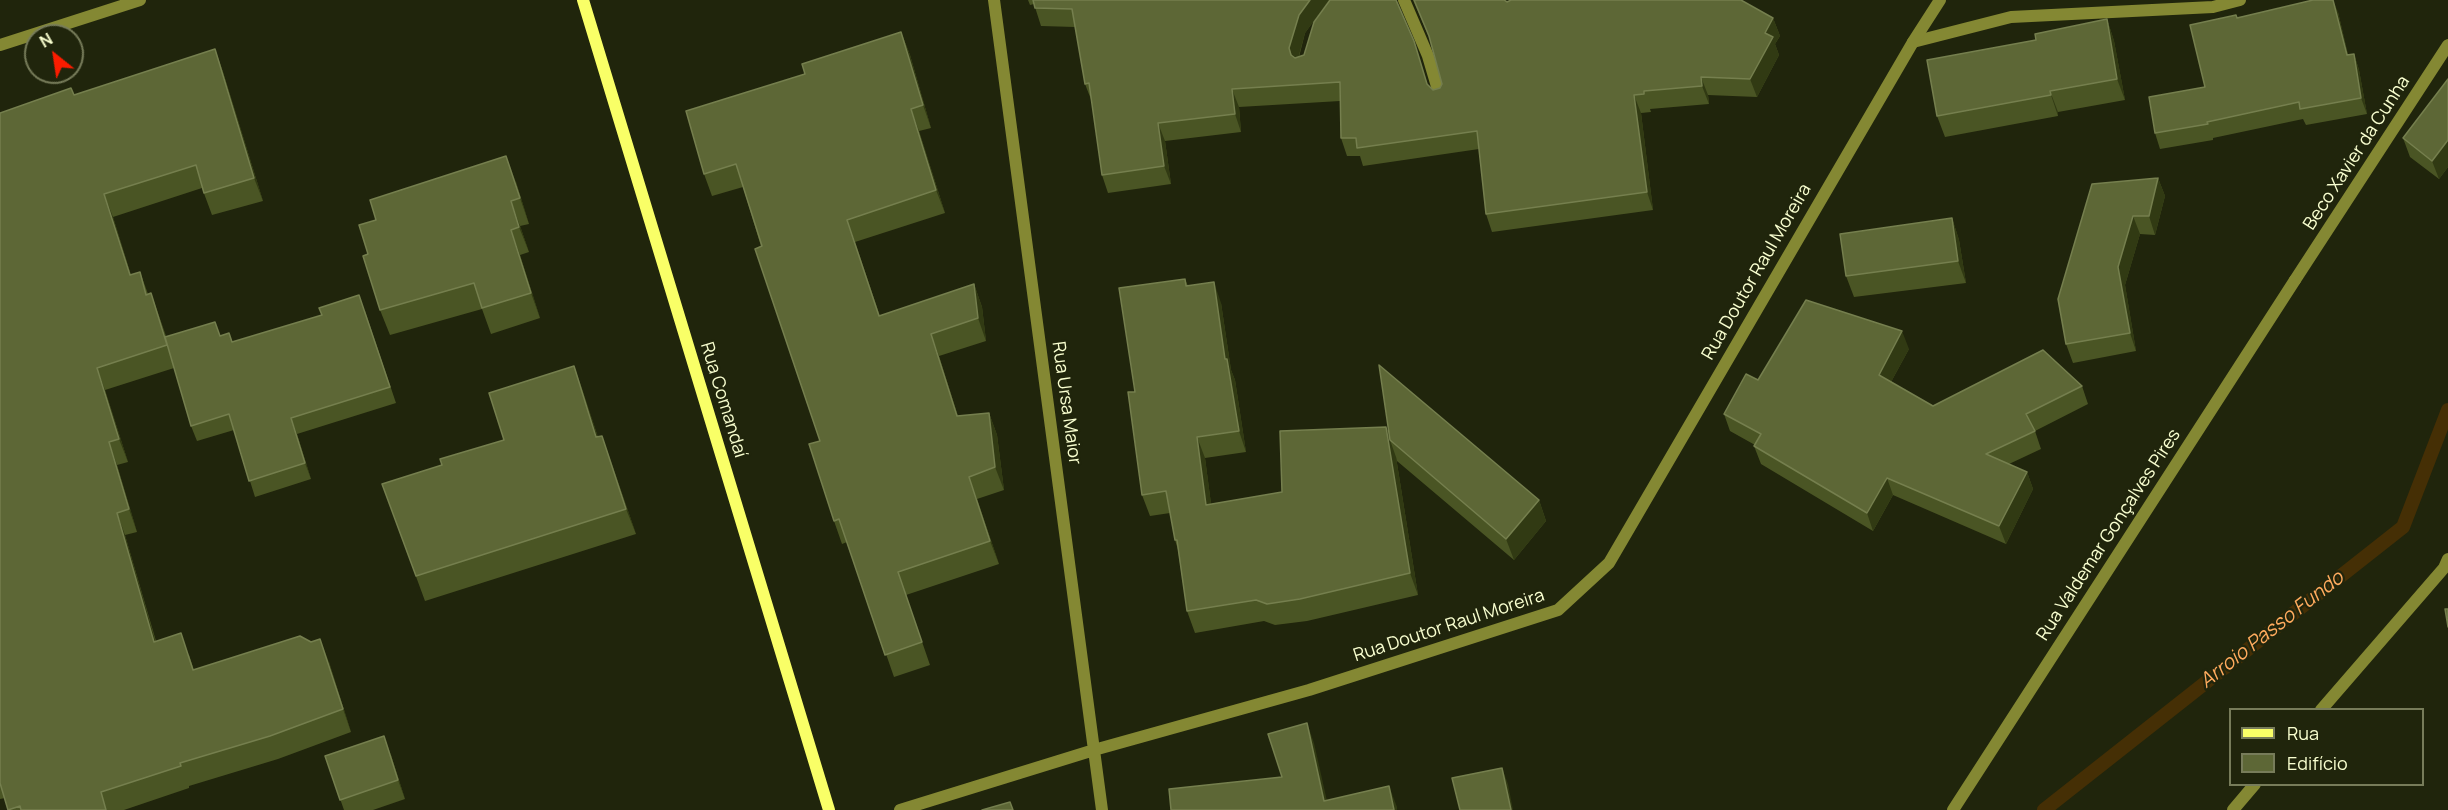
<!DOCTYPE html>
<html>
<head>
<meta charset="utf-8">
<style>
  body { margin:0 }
  #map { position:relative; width:2448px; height:810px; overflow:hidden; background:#20250c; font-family:Manrope,sans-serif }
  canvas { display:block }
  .legend { position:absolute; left:2229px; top:708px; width:195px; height:78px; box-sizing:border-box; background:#20250c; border:2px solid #777c5a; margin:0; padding:8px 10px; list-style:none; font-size:18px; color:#f9ffd0 }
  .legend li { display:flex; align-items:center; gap:12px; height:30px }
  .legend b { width:30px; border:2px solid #777c5a }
  .north { position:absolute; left:24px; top:24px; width:60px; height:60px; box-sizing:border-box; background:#20250c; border:2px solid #777c5a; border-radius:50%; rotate:330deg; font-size:16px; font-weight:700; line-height:24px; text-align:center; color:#f9ffd0 }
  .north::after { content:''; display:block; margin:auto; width:21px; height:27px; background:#fb1c00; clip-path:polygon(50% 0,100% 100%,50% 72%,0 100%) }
</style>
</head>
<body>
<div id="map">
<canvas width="2448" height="810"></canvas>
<ul class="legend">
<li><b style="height:8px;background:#f9ff67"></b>Rua</li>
<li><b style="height:16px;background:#5d6736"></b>Edifício</li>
</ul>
<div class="north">N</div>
</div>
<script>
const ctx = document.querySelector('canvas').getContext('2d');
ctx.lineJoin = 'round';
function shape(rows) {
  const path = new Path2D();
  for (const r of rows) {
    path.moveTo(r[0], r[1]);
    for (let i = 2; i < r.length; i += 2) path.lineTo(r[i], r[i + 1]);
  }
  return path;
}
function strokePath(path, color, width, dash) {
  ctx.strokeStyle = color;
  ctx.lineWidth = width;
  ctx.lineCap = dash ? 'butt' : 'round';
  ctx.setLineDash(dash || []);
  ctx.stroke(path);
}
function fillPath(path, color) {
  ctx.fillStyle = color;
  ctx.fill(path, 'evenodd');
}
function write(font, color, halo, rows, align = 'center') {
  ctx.font = font + ' Manrope,sans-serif';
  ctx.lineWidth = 4.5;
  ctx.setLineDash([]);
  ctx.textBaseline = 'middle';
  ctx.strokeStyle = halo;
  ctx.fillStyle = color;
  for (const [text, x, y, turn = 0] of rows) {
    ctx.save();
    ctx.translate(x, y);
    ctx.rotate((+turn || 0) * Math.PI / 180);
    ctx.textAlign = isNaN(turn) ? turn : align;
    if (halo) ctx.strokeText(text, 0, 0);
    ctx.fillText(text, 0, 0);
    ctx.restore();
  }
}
const stream = shape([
  [2044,810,2403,527,2448,410]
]);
const lane = shape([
  [1404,0,1428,56,1441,100],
  [1913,42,2011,17,2213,7,2240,0],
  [2295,280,2448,45]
]);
const street = shape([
  [994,0,1102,810],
  [0,45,140,0],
  [2321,710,2444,568,2448,559],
  [900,810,1094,750,1309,690,1558,610,1609,563,1913,42,1940,0],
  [1953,810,2295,280],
  [2233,810,2255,784]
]);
const secondary = shape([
  [583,0,829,810]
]);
const wall = shape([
  [1028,0,1329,0,1305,33,1299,57,1414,41,1428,86,1433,90,1440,88,1442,84,1431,42,1413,0,1506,0,1507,2,1773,18,1780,36,1775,44,1779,55,1757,97,1708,95,1709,104,1650,109,1651,112,1641,113,1653,210,1492,232,1486,214,1479,149,1363,166,1360,156,1347,156,1341,138,1340,101,1239,107,1241,132,1165,141,1171,184,1108,193,1102,175,1092,102,1085,84,1075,27,1041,26,1034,4,1030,5],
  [2338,12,2348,55,2354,54,2359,70,2367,114,2306,125,2303,119,2213,138,2213,140,2160,149,2155,133,2205,87,2237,17],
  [2107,19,2114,41,2125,100,2058,112,2058,116,1945,137,1937,116,2036,40],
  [901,32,910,55,931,128,919,131,945,213,855,242,880,316,974,284,982,307,986,341,939,356,958,416,989,413,997,435,1004,490,977,499,999,564,906,595,930,665,894,677,847,542,842,544,834,521,820,441,743,187,712,196,704,174,805,74],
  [215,49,223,72,263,201,212,215,202,188,113,217,131,275,140,272,148,294,151,293,166,336,220,336,232,342,365,311,396,403,297,434,311,479,255,497,234,430,197,441,191,426,174,368,105,390,128,462,117,465,137,532,125,535,156,641,189,655,194,670,329,662,351,732,278,759,189,786,189,788,124,810,8,810,5,798,0,799,0,716,74,95],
  [2448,79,2448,167,2439,179,2410,157,2403,138],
  [2158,178,2165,196,2155,235,2140,234,2125,285,2136,351,2073,363,2066,344,2058,299],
  [516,182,529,224,520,226,529,252,520,255,540,318,491,334,482,309,390,335,380,310,368,254,376,220],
  [1952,218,1959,240,1966,283,1854,297,1846,276],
  [1185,279,1188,286,1221,303,1231,370,1235,380,1246,452,1205,458,1211,504,1282,492,1386,427,1389,433,1539,500,1546,521,1514,560,1397,461,1396,457,1418,595,1307,621,1275,625,1264,621,1195,633,1187,611,1178,550,1175,540,1170,513,1150,516,1142,495,1135,392],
  [1909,349,1891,382,1933,406,2082,386,2088,404,2035,431,2041,449,2009,464,2027,472,2033,489,2006,544,1893,495,1873,531,1761,464,1754,446,1755,445,1730,431,1724,414,1758,380],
  [574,366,598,437,602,436,636,534,425,601,382,484,442,465,504,440],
  [391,755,405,799,373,810,344,810,325,756]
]);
const shadedWall = shape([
  [1310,0,1329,0,1305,33,1296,66,1289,48,1299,15],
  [2333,0,2338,12,2352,71,2347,55],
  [1773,18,1780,36,1775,44,1779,55,1757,97,1750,79,1765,33],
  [2107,19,2114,41,2125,100,2117,79],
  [901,32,910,55,931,128,923,105],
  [1414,41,1420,59,1433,102,1427,84],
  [215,49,223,72,263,201,254,178],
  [2354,54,2359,70,2367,114,2361,98],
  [1701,77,1708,95,1709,104,1702,86],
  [1232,89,1239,107,1241,132,1235,114],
  [2050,91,2058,112,2058,116,2051,95],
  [1634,95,1641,113,1653,210,1647,192],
  [911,109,919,131,945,213,936,190],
  [1158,123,1165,141,1171,184,1164,166],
  [2448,140,2448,167,2439,179,2432,161],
  [506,156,516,182,529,224,520,198],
  [2158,178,2165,196,2155,235,2149,216],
  [104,194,113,217,138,298,130,275],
  [511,201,520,226,529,252,519,227],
  [2133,216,2140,234,2125,285,2136,351,2130,333,2118,267],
  [1952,218,1959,240,1966,283,1958,261],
  [847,220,855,242,887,339,879,316],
  [511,230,520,255,540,318,531,293],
  [1214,282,1221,303,1231,370,1235,380,1246,452,1239,431,1225,359],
  [974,284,982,307,986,341,978,318],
  [151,293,159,316,175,368,167,345],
  [1902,331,1909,349,1885,393,1879,375],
  [931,334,939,356,965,439,957,416],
  [574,366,583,391,606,462,596,437],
  [97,368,105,390,128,462,119,439],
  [989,413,997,435,1004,490,995,467],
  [291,418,297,434,311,479,305,463],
  [1386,427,1392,442,1390,440,1396,457,1418,595,1410,573],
  [602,436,611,461,636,534,626,509],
  [1197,437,1205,458,1214,526,1206,505],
  [109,442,117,465,137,532,129,509],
  [2027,472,2033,489,2006,544,1999,526],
  [969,477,977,499,999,564,990,541],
  [1887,478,1893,495,1873,531,1867,513],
  [1539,500,1546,521,1514,560,1506,539],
  [117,513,125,535,162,664,154,642],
  [320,639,329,662,351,732,343,709],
  [1307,723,1314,743,1329,810,1324,801],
  [384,736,391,755,405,799,398,780],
  [1502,768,1508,784,1513,810,1511,810],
  [1389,786,1397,807,1397,810,1394,810]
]);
const building = shape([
  [1033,0,1310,0,1299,15,1289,48,1291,55,1295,58,1304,55,1314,22,1330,0,1396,0,1414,41,1427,84,1433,90,1440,88,1442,84,1429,36,1414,0,1504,0,1507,2,1511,0,1741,0,1773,18,1765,33,1773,37,1750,79,1701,77,1702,86,1644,91,1644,94,1634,95,1647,192,1486,214,1477,131,1357,148,1356,138,1341,138,1340,82,1232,89,1235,114,1158,123,1164,166,1102,175,1089,83,1085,84,1072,9,1035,8,1033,0],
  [2313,0,2333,0,2347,55,2354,54,2361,98,2300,109,2299,102,2207,122,2208,124,2155,133,2149,97,2205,87,2190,25,2236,15,2237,18,2313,0],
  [2107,19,2117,79,2050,91,2051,95,1937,116,1927,60,2036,40,2035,34,2107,19],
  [901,32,923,105,911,109,936,190,847,220,879,316,974,284,978,318,931,334,957,416,989,413,995,467,969,477,990,541,898,572,922,642,885,655,839,519,834,521,809,444,820,441,755,249,762,246,736,164,704,174,686,111,805,74,802,64,901,32],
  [215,49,254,178,204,193,196,165,104,194,130,275,140,272,146,295,151,293,167,345,97,368,119,439,109,442,129,509,117,513,154,642,181,633,193,670,300,636,311,642,320,639,343,709,270,736,180,763,181,766,101,792,106,810,21,810,20,806,8,810,0,783,0,113,71,88,74,95,215,49],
  [2448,79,2448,140,2432,161,2403,138,2448,79],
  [506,156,520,198,511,201,519,227,511,230,531,293,482,308,474,283,380,310,363,256,368,254,359,225,376,220,370,200,506,156],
  [2158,178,2149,216,2133,216,2118,267,2130,333,2066,344,2058,299,2092,184,2158,178],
  [1952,218,1958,261,1846,276,1840,234,1952,218],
  [1185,279,1186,286,1214,282,1225,359,1227,359,1239,431,1197,437,1206,505,1282,492,1280,431,1386,427,1410,573,1300,599,1267,604,1256,600,1187,611,1177,540,1175,540,1166,491,1142,495,1128,392,1135,392,1119,288,1185,279],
  [359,295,390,387,291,418,305,463,249,481,229,414,191,426,165,337,215,322,220,336,229,333,232,342,322,315,319,308,359,295],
  [1806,300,1902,331,1879,375,1933,406,2043,350,2082,386,2026,414,2035,431,1986,454,2027,472,1999,526,1887,478,1867,513,1754,446,1761,434,1724,414,1746,374,1758,380,1806,300],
  [1379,365,1539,500,1506,539,1390,440,1379,365],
  [574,366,596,437,602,436,626,509,416,576,382,484,442,465,440,459,504,440,489,393,574,366],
  [2445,609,2448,609,2448,627,2445,609],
  [1307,723,1324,801,1389,786,1394,810,1171,810,1169,789,1282,777,1268,734,1307,723],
  [384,736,398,780,340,800,325,756,384,736],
  [1502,768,1511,810,1460,810,1452,778,1502,768],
  [1010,802,1013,810,982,810,1010,802]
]);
const streetNames = [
  ["Beco Xavier da Cunha",2357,153,-57],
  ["Rua Doutor Raul Moreira",1757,272,-60],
  ["Rua Comandaí",723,400,73],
  ["Rua Ursa Maior",1066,403,82],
  ["Rua Valdemar Gonçalves Pires",2109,535,-57],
  ["Rua Doutor Raul Moreira",1449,626,-18]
];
const waterNames = [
  ["Arroio Passo Fundo",2272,630,-38]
];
strokePath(stream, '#452f05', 14);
strokePath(lane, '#848833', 12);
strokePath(street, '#848833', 12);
strokePath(secondary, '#f9ff67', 12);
fillPath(wall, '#4a5524');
fillPath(shadedWall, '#313a13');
fillPath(building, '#5d6736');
strokePath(building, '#757f4e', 1.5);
write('18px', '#f9ffd0', '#20250c', streetNames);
write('italic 20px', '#ffab5e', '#20250c', waterNames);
</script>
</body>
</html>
